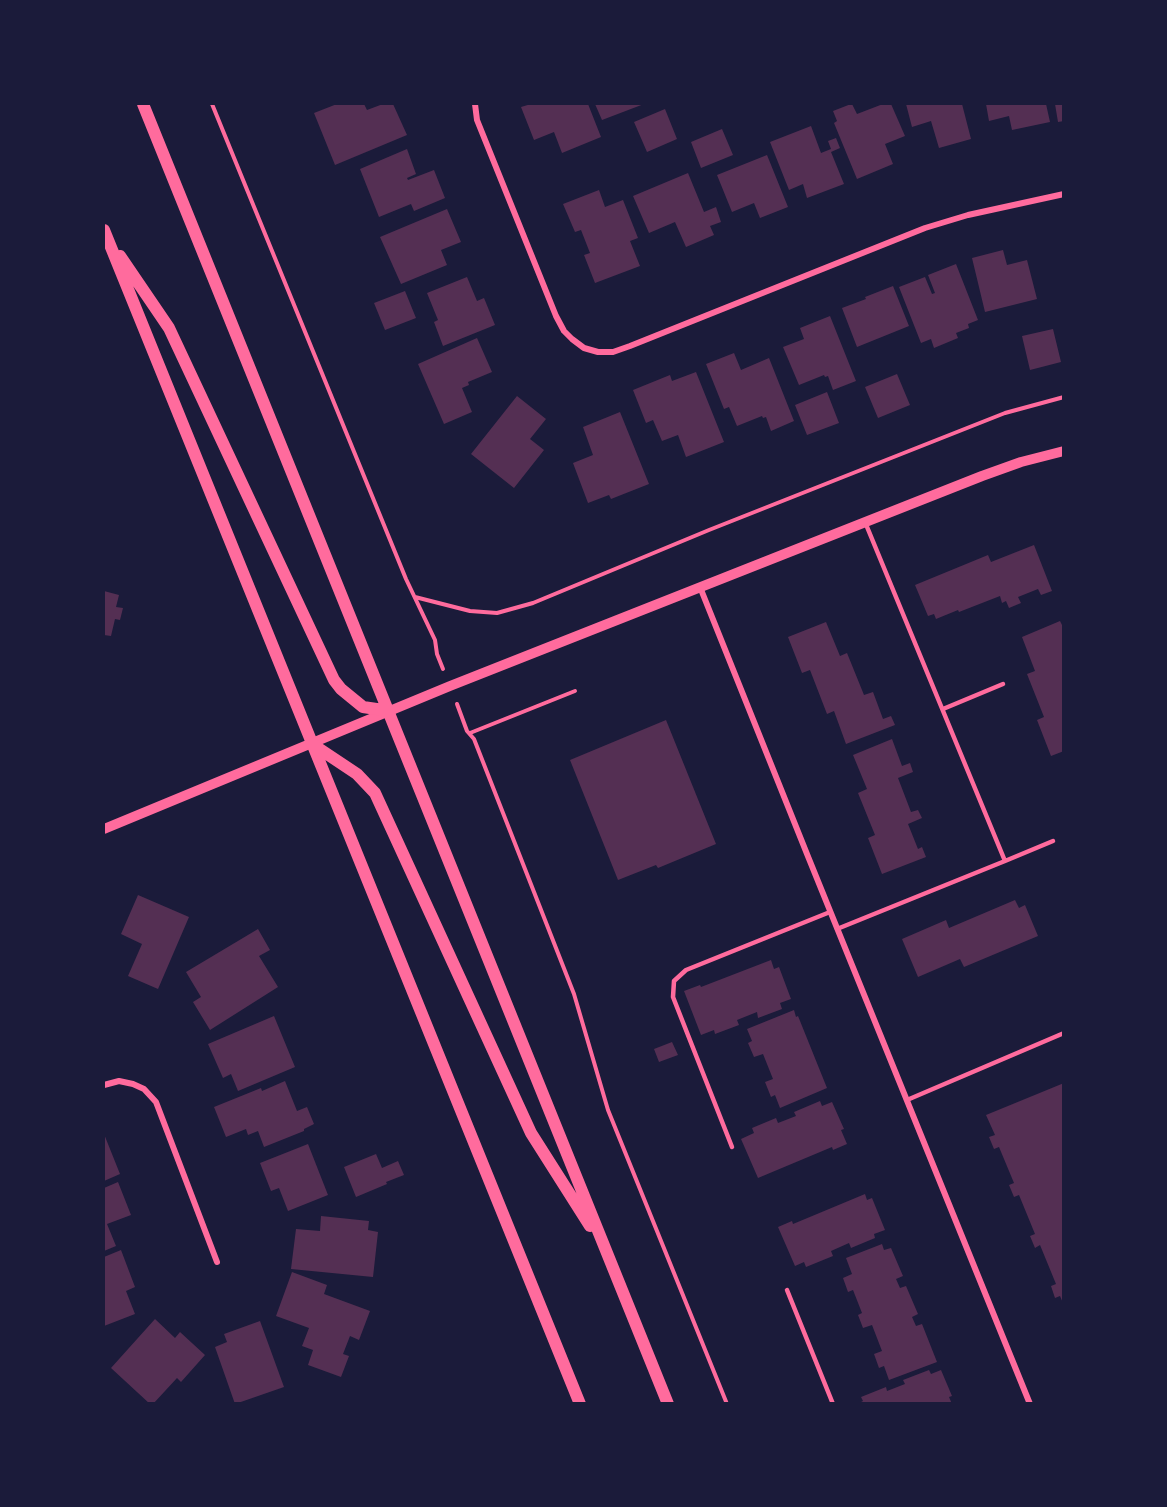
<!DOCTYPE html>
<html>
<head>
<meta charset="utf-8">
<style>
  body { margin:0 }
  #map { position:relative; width:1167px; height:1507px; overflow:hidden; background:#1b1b3a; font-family:"Alegreya Sans",sans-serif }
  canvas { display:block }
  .frame { position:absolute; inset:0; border:105px solid #1b1b3a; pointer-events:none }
</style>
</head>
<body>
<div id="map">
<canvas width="1167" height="1507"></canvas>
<div class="frame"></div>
</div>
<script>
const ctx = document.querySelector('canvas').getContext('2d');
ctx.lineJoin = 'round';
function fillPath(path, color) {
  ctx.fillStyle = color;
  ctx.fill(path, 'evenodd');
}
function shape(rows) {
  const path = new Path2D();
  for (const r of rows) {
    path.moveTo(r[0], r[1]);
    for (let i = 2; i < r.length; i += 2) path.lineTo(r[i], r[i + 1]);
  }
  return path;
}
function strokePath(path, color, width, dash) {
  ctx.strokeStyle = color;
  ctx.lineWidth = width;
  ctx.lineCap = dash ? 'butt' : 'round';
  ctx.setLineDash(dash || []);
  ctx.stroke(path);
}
const building = shape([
  [337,104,364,104,367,110,383,104,393,104,407,135,335,165,314,113],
  [531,104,588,104,601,137,562,153,554,132,534,140,521,107],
  [595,104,644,104,602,120],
  [851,104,852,104,857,114,883,104,891,104,905,136,885,144,893,164,857,179,834,123,837,121,833,111],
  [906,104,962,104,971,139,939,148,931,121,912,127],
  [986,104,1046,104,1050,122,1012,130,1009,116,989,121],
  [1055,104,1064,104,1064,121,1058,122],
  [665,109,677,139,647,152,634,122],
  [811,126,821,153,831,149,828,141,836,138,840,148,831,152,844,184,807,198,803,184,789,190,770,142],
  [722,129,733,155,701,168,691,142],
  [407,149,416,174,407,178,408,180,434,170,445,198,414,211,411,204,379,217,360,169],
  [767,155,788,207,760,218,754,203,732,212,717,175],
  [688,173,704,212,716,207,721,222,710,226,714,235,686,247,675,222,649,233,633,196],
  [599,190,605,207,623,200,638,238,630,241,640,266,595,283,584,255,590,253,581,230,575,232,563,204],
  [447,209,461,242,441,250,447,265,401,284,380,237],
  [1003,250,1007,265,1027,260,1037,299,985,312,972,258],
  [956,264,978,320,968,324,969,328,956,333,958,338,934,348,931,339,921,343,899,287,925,277,932,294,935,293,928,275],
  [467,277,477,301,484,298,495,325,443,346,434,322,438,320,427,293],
  [893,286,909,326,857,347,842,308,866,299,865,297],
  [405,291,416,318,385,330,374,303],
  [830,316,856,381,833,390,828,376,825,377,824,375,799,385,783,347,804,339,800,328],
  [1053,329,1061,362,1030,370,1022,336],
  [477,338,492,372,468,382,469,385,462,388,472,412,444,424,418,364],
  [734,353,741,370,769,358,794,421,771,431,766,417,763,418,762,416,737,426,729,407,724,409,706,364],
  [696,372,724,442,686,457,678,435,662,441,653,420,646,423,633,390,670,375,672,381],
  [897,374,910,405,878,418,865,387],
  [827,392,839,423,807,435,795,405],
  [517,396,546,419,530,439,544,450,514,488,471,454],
  [620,412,649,484,611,499,609,495,588,503,573,463,593,455,583,427],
  [1034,545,1052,591,1041,595,1038,589,1018,597,1021,603,1009,608,1006,601,1002,603,1000,596,959,612,958,610,936,619,934,614,928,616,915,585,988,555,991,562],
  [104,591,119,595,116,607,123,608,120,620,115,619,111,636,104,635],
  [1060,621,1064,629,1064,751,1051,756,1037,720,1044,717,1027,674,1035,671,1022,637],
  [826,622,840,656,847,653,864,695,873,692,883,719,891,716,895,725,846,744,834,711,827,714,810,670,802,673,788,637],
  [666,720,716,844,658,868,656,865,618,880,570,760],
  [892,739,902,766,910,763,913,772,898,778,911,812,918,810,922,818,908,824,918,849,922,847,926,857,882,874,868,838,875,835,858,793,867,789,853,755],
  [138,895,189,917,158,989,128,976,142,944,121,934],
  [1015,900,1019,908,1025,905,1038,936,964,967,960,959,918,977,902,939,946,920,949,928],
  [258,929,270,950,259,956,278,987,210,1030,193,1002,201,997,186,972],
  [771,960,774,969,779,967,791,999,780,1003,782,1009,758,1018,757,1012,737,1020,739,1025,715,1034,714,1030,701,1035,684,991,700,985,701,987],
  [794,1010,796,1017,798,1016,827,1088,780,1108,775,1095,771,1097,765,1082,773,1079,763,1054,754,1057,748,1043,752,1041,747,1029],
  [274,1016,295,1067,238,1091,231,1074,223,1078,208,1044],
  [672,1042,678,1055,659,1062,654,1049],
  [285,1081,297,1111,307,1107,314,1124,304,1129,304,1131,264,1147,258,1131,248,1135,246,1129,226,1137,214,1107,261,1088,262,1091],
  [1064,1083,1064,1303,1063,1303,1060,1296,1055,1298,1051,1286,1056,1284,1040,1245,1035,1248,1030,1236,1035,1234,1019,1195,1014,1197,1009,1185,1014,1183,999,1147,994,1149,989,1137,995,1135,986,1115],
  [820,1101,822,1106,832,1102,844,1129,841,1130,847,1144,833,1150,832,1147,758,1178,741,1139,754,1133,752,1128,776,1118,778,1123,796,1116,794,1112],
  [104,1134,120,1174,104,1181],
  [308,1144,328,1195,288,1211,279,1188,271,1191,260,1163],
  [376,1154,382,1168,398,1161,404,1175,386,1182,387,1184,356,1197,344,1167],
  [118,1182,131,1215,107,1224,116,1246,104,1251,104,1188],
  [865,1194,867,1200,872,1198,885,1230,874,1234,875,1238,851,1248,849,1243,831,1251,833,1256,806,1267,804,1262,795,1266,778,1227,792,1221,793,1224],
  [321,1216,369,1221,368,1230,378,1232,373,1277,291,1269,296,1229,320,1231],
  [882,1244,884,1250,891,1248,903,1276,896,1279,900,1288,906,1286,918,1314,912,1317,916,1326,922,1324,937,1362,889,1380,884,1366,879,1368,874,1354,882,1351,872,1325,863,1328,858,1315,862,1313,853,1290,848,1292,843,1278,852,1274,846,1258],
  [121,1250,135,1287,126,1291,135,1314,104,1326,104,1257],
  [292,1272,327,1285,324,1294,370,1311,359,1340,350,1336,343,1354,349,1356,341,1377,308,1365,313,1350,302,1346,309,1328,276,1316],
  [155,1319,175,1338,180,1332,205,1355,181,1382,177,1378,153,1404,150,1404,111,1368],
  [260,1321,284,1387,235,1404,215,1347,227,1342,224,1334],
  [929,1370,931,1374,941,1370,952,1396,949,1397,952,1404,857,1404,863,1401,861,1397,886,1387,887,1391,905,1384,903,1380]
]);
const path = shape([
  [212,104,406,579,435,640,437,654,443,669],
  [415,597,470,611,497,613,533,603,709,530,1005,413,1064,397],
  [457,704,467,731,474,739,574,994,608,1110,727,1404],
  [470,733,575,691]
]);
const service = shape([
  [943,709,1003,684],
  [1005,861,1053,841],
  [837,929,1005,861,865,522],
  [907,1100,1064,1033],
  [732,1147,673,997,674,981,686,970,830,912],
  [787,1290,833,1404]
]);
const minor = shape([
  [475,104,477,120,556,316,564,331,572,339,584,348,598,352,613,352,630,346,925,228,968,215,1064,194],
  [700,587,807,854,1030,1404],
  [104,1085,119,1081,133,1084,144,1089,156,1102,217,1262]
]);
const tertiary = shape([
  [104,829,450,686,982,476,1021,462,1064,451]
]);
const secondary = shape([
  [143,104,668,1404],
  [104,230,580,1404],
  [120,256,169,328,334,680,341,689,363,707,390,711],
  [312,744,357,774,375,793,531,1133,590,1226]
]);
fillPath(building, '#542f53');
strokePath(path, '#ff6b9d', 4);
strokePath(service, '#ff6b9d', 4.5);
strokePath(minor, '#ff6b9d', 6);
strokePath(tertiary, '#ff6b9d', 10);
strokePath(secondary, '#ff6b9d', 12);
</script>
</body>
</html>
